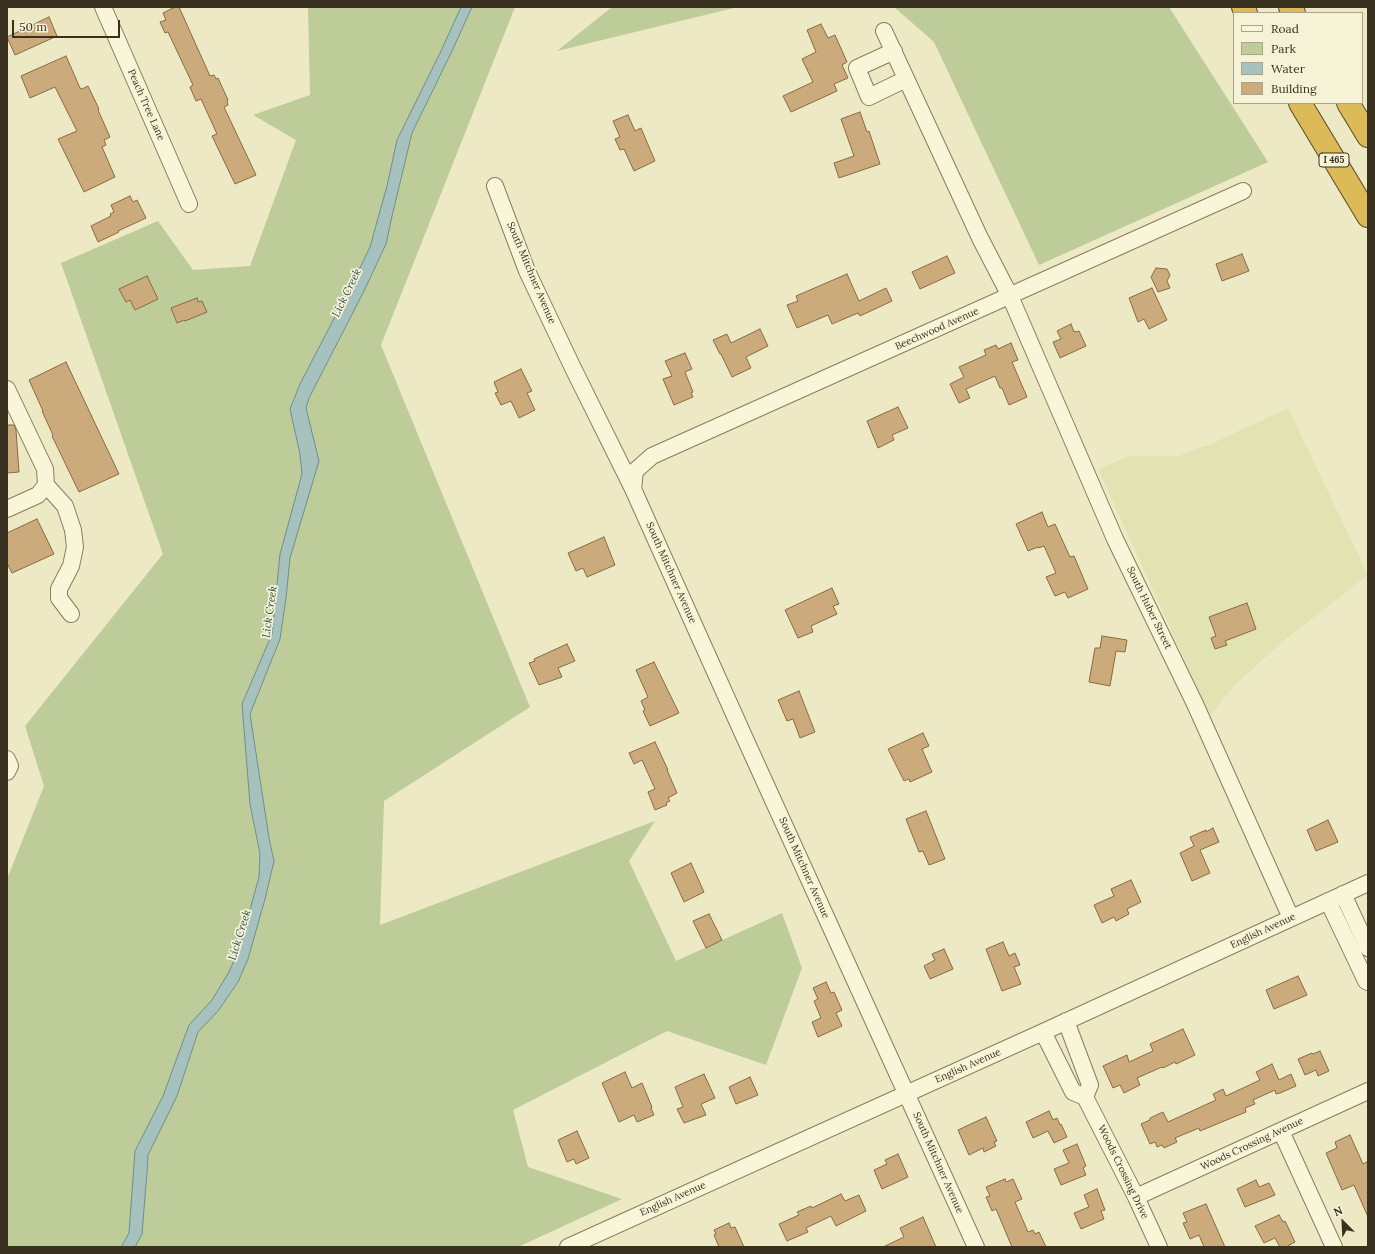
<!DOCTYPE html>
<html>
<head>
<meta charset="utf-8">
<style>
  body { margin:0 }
  #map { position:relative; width:1375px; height:1254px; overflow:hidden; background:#eee9c5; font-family:Lora,serif }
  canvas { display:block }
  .frame { position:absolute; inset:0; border:8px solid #39301f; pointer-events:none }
  .legend { position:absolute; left:1233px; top:12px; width:130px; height:92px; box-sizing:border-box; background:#f5f2d5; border:1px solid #aaa48c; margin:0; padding:5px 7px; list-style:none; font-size:12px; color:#39301f }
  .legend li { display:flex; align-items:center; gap:8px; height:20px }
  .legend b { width:20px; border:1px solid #aaa48c }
  .north { position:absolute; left:1323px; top:1202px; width:40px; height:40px; -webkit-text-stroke:3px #f5f2d5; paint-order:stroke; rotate:336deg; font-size:11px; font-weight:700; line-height:16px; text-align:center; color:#39301f }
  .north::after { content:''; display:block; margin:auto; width:14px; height:18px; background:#39301f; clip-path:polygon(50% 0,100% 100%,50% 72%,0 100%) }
  .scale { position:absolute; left:12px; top:20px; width:108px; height:18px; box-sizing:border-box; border:2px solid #39301f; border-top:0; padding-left:5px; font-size:12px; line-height:14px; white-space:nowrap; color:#39301f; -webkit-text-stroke:3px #f5f2d5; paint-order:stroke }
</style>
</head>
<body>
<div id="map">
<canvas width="1375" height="1254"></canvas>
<div class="frame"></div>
<ul class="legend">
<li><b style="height:5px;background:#f8f5d8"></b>Road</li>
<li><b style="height:11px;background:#bdcc99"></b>Park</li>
<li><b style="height:11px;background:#a7c1be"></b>Water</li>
<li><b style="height:11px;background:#cbab7b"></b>Building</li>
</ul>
<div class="north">N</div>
<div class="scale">50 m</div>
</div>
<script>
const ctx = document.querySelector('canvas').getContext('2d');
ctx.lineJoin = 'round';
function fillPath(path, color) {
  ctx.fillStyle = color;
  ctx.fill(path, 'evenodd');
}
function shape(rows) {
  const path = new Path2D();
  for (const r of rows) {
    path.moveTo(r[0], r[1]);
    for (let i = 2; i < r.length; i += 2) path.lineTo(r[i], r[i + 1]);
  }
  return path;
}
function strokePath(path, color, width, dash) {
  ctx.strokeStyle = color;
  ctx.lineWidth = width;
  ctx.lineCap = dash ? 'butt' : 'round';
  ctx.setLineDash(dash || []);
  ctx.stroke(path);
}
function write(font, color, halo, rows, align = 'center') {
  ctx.font = font + ' Lora,serif';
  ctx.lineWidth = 3.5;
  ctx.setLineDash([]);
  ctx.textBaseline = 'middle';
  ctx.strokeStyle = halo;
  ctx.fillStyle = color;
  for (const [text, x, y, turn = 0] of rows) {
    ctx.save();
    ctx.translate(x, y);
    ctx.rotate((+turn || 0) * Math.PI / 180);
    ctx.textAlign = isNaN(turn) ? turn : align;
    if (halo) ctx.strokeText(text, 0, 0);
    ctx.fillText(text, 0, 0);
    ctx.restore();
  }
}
const farmland = shape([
  [1288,408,1368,575,1282,642,1234,686,1210,716,1098,469,1129,456,1179,456,1215,442]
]);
const green = shape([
  [308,7,515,7,381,345,530,707,384,801,380,925,655,821,629,861,676,961,782,913,802,968,766,1065,667,1031,513,1110,528,1167,622,1199,518,1247,7,1247,7,879,44,786,25,726,163,554,61,263,158,221,193,270,250,266,296,140,253,115,310,95],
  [612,7,738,7,557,51],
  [894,7,1169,7,1268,162,1039,265,934,42]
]);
const water = shape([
  [461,7,472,7,452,51,412,133,392,216,386,244,364,291,309,398,306,408,319,461,290,558,286,598,280,639,250,714,269,838,274,861,265,899,248,959,238,982,218,1011,198,1032,177,1096,148,1155,147,1172,142,1234,135,1247,121,1247,129,1233,135,1151,163,1096,189,1025,212,1000,229,972,239,949,259,877,260,854,250,804,242,704,272,634,280,554,302,474,300,454,290,409,300,384,355,278,370,247,387,186,397,140,441,51,461,7]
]);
const building = shape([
  [175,7,179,7,210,76,214,75,216,79,218,78,228,100,227,101,228,105,224,107,256,175,235,184,212,136,217,134,201,99,196,101,190,87,193,85,168,32,165,33,160,22,166,20,163,13,175,7],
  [49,17,57,36,15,55,7,37,49,17],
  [821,24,828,38,835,35,847,62,842,65,848,78,834,84,837,91,791,112,783,96,813,82,802,59,816,52,807,30,821,24],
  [66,56,80,88,82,89,88,86,99,109,98,110,110,137,104,140,106,145,102,147,115,177,84,192,58,139,77,131,55,87,30,98,21,76,66,56],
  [860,112,867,132,869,131,880,164,839,178,834,163,854,156,841,119,860,112],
  [628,115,635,131,641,128,655,161,634,171,624,149,620,150,615,139,620,137,613,121,628,115],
  [130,196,133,202,137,200,146,218,118,231,119,232,98,242,91,226,111,216,110,214,114,212,111,205,130,196],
  [1242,254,1249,271,1222,281,1216,264,1242,254],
  [947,256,955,273,920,289,912,272,947,256],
  [1156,268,1167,269,1170,275,1167,281,1170,288,1158,292,1151,277,1156,268],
  [847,274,859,301,886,288,892,301,860,316,858,313,832,324,828,315,797,328,787,305,798,301,796,296,847,274],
  [147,276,158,299,135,310,130,300,126,302,119,289,147,276],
  [1152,288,1167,320,1149,329,1144,319,1138,322,1129,298,1152,288],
  [197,298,198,302,202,301,207,312,185,321,184,320,177,323,171,308,197,298],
  [1071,324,1074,332,1079,331,1086,346,1060,358,1053,342,1061,339,1057,331,1071,324],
  [760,329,768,346,746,357,751,368,732,377,721,354,720,354,713,340,727,334,731,343,760,329],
  [1011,343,1018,360,1012,362,1027,397,1009,405,1002,388,1000,388,995,376,966,389,970,398,959,403,950,384,964,377,959,367,986,355,984,350,996,345,998,349,1011,343],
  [685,353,692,369,685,372,693,392,691,393,693,397,674,405,663,379,672,376,665,361,685,353],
  [66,362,119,474,79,492,52,436,53,435,42,411,43,411,29,380,66,362],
  [521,369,532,391,527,393,535,410,519,418,511,401,501,405,495,393,498,392,494,382,521,369],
  [898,407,908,428,892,435,894,440,878,448,867,421,898,407],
  [7,425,14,425,16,430,19,472,7,473,7,425],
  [1042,512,1048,527,1055,524,1070,557,1074,556,1088,589,1068,598,1065,592,1055,596,1046,577,1056,573,1044,546,1038,548,1038,547,1028,551,1016,524,1042,512],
  [37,519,54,554,12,573,7,563,7,533,37,519],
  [604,537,615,565,587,577,583,568,576,571,568,553,604,537],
  [832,588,839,604,833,606,837,614,811,626,813,632,798,638,785,610,832,588],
  [1247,603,1256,629,1225,641,1227,645,1215,649,1211,638,1216,636,1209,617,1247,603],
  [1102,636,1127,640,1125,652,1116,651,1110,686,1089,682,1095,648,1100,648,1102,636],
  [567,644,575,661,558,668,562,677,539,685,529,663,535,661,534,659,567,644],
  [654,662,679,713,650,726,643,711,645,710,641,701,648,697,636,670,654,662],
  [799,691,815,732,800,738,793,719,787,721,778,700,799,691],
  [923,733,929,746,922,749,932,772,910,782,909,779,904,781,888,749,923,733],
  [655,742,668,770,667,770,677,793,668,798,670,801,666,803,667,805,655,810,648,792,655,789,642,760,634,764,629,753,655,742],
  [926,811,945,859,929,865,923,851,919,852,906,819,926,811],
  [1328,820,1338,842,1316,851,1307,830,1328,820],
  [1213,828,1219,842,1200,850,1210,873,1192,881,1180,853,1194,846,1190,837,1206,830,1206,832,1213,828],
  [691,863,704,892,684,902,671,873,691,863],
  [1131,880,1141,902,1127,909,1129,914,1116,921,1114,917,1102,923,1094,905,1114,896,1111,889,1131,880],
  [709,914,722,940,706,948,693,921,709,914],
  [1003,942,1009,956,1015,953,1020,965,1014,967,1021,984,1002,991,986,949,1003,942],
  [944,949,953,969,930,979,924,966,935,960,932,954,944,949],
  [1298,976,1307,995,1274,1009,1266,990,1298,976],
  [826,982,831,993,834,992,842,1010,836,1013,842,1026,818,1037,812,1022,821,1018,814,1001,818,999,813,988,826,982],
  [1183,1029,1195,1055,1176,1064,1175,1062,1163,1068,1162,1067,1137,1078,1140,1085,1124,1093,1120,1085,1113,1088,1103,1066,1127,1055,1129,1062,1153,1051,1150,1044,1183,1029],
  [1320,1051,1329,1071,1318,1076,1316,1070,1305,1075,1298,1059,1312,1053,1313,1054,1320,1051],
  [1272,1064,1279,1080,1291,1074,1296,1086,1280,1093,1276,1094,1275,1090,1253,1100,1255,1104,1245,1108,1246,1112,1200,1131,1199,1128,1175,1138,1177,1142,1164,1148,1162,1145,1157,1147,1155,1142,1150,1144,1141,1124,1150,1120,1150,1118,1163,1112,1168,1122,1216,1100,1213,1094,1223,1089,1226,1096,1260,1080,1256,1072,1272,1064],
  [625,1072,632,1088,642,1083,652,1107,651,1108,654,1115,637,1122,634,1115,619,1122,602,1083,625,1072],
  [704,1074,715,1098,701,1104,706,1115,684,1123,677,1109,683,1107,675,1087,704,1074],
  [750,1077,758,1095,736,1104,729,1087,750,1077],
  [1049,1111,1053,1120,1057,1118,1060,1125,1061,1124,1067,1137,1054,1143,1048,1131,1033,1138,1026,1122,1049,1111],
  [986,1117,997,1141,994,1142,996,1146,984,1152,983,1148,969,1155,958,1130,986,1117],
  [577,1131,589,1158,576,1164,574,1159,567,1162,558,1140,577,1131],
  [1350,1135,1363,1164,1368,1161,1368,1217,1354,1185,1342,1190,1326,1153,1337,1148,1335,1142,1350,1135],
  [1077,1144,1086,1166,1083,1168,1086,1175,1061,1185,1054,1169,1069,1163,1063,1150,1077,1144],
  [898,1154,908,1177,882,1189,874,1170,887,1164,885,1160,898,1154],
  [1005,1179,1006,1182,1013,1179,1022,1199,1015,1202,1028,1232,1033,1230,1035,1234,1039,1232,1046,1247,1012,1247,996,1209,992,1211,986,1197,990,1196,986,1187,1005,1179],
  [1256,1180,1259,1187,1269,1183,1275,1195,1245,1207,1237,1189,1256,1180],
  [1097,1189,1105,1210,1101,1211,1104,1219,1081,1229,1074,1213,1089,1207,1084,1195,1097,1189],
  [841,1194,845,1201,859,1195,866,1211,836,1226,831,1216,806,1228,808,1232,787,1241,779,1224,799,1215,797,1212,811,1206,812,1208,841,1194],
  [1206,1204,1225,1247,1204,1247,1199,1235,1190,1239,1183,1223,1187,1222,1183,1213,1206,1204],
  [1279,1215,1283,1222,1285,1221,1295,1242,1286,1247,1280,1247,1275,1238,1264,1243,1255,1226,1279,1215],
  [923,1217,936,1247,883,1247,904,1237,900,1228,923,1217],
  [729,1223,731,1228,735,1227,744,1247,719,1247,714,1235,716,1234,714,1230,729,1223]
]);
const minor = shape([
  [103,7,189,204],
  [884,31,980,238,1010,296,1115,539,1195,704,1291,918],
  [894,51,857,68,869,97,906,79],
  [495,186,527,271,572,366,633,489],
  [7,389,45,469,46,485,38,495,7,509],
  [46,485,65,506,73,530,75,547,71,566,59,589,59,598,71,614],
  [7,759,10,766,7,772],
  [1343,894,1368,948],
  [1328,901,1366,981,1368,982],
  [1066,1021,1090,1085,1085,1097],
  [1043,1032,1073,1092,1085,1097,1136,1197,1159,1247],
  [1281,1131,1334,1247],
  [1136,1197,1368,1091],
  [568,1247,1043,1032,1368,883],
  [976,1247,747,743,633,489,635,471,652,456,1243,191]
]);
const highway = shape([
  [1243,7,1246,13],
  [1290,7,1294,13],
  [1300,103,1368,216],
  [1348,103,1368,136]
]);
const shields = [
  [1334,160,30]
];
const shieldNames = [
  ["I 465",1334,160]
];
const streetNames = [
  ["Peach Tree Lane",146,105,66],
  ["South Mitchner Avenue",531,273,67],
  ["Beechwood Avenue",937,329,-24],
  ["South Mitchner Avenue",671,573,66],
  ["South Huber Street",1149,608,64],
  ["South Mitchner Avenue",804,868,66],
  ["English Avenue",1263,931,-25],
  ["English Avenue",968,1066,-24],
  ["Woods Crossing Avenue",1252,1144,-25],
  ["South Mitchner Avenue",938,1163,66],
  ["Woods Crossing Drive",1123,1172,64],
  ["English Avenue",673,1199,-24]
];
const waterNames = [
  ["Lick Creek",347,293,-64],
  ["Lick Creek",270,612,-82],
  ["Lick Creek",240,935,-73]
];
fillPath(farmland, '#e2e3b2');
fillPath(green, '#bdcc99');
fillPath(water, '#a7c1be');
strokePath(water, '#6d908d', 1);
fillPath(building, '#cbab7b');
strokePath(building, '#886a41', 1);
strokePath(minor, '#897c5b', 18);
strokePath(highway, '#57492f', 24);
strokePath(minor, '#f8f5d8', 16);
strokePath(highway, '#dcba57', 22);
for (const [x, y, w] of shields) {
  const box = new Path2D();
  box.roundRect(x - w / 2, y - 7, w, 14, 3);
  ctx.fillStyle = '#f5f2d5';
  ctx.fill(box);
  strokePath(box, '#39301f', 1);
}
write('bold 9px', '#39301f', null, shieldNames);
write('10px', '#39301f', '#f5f2d5', streetNames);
write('italic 11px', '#2e5358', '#f5f2d5', waterNames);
</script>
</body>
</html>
